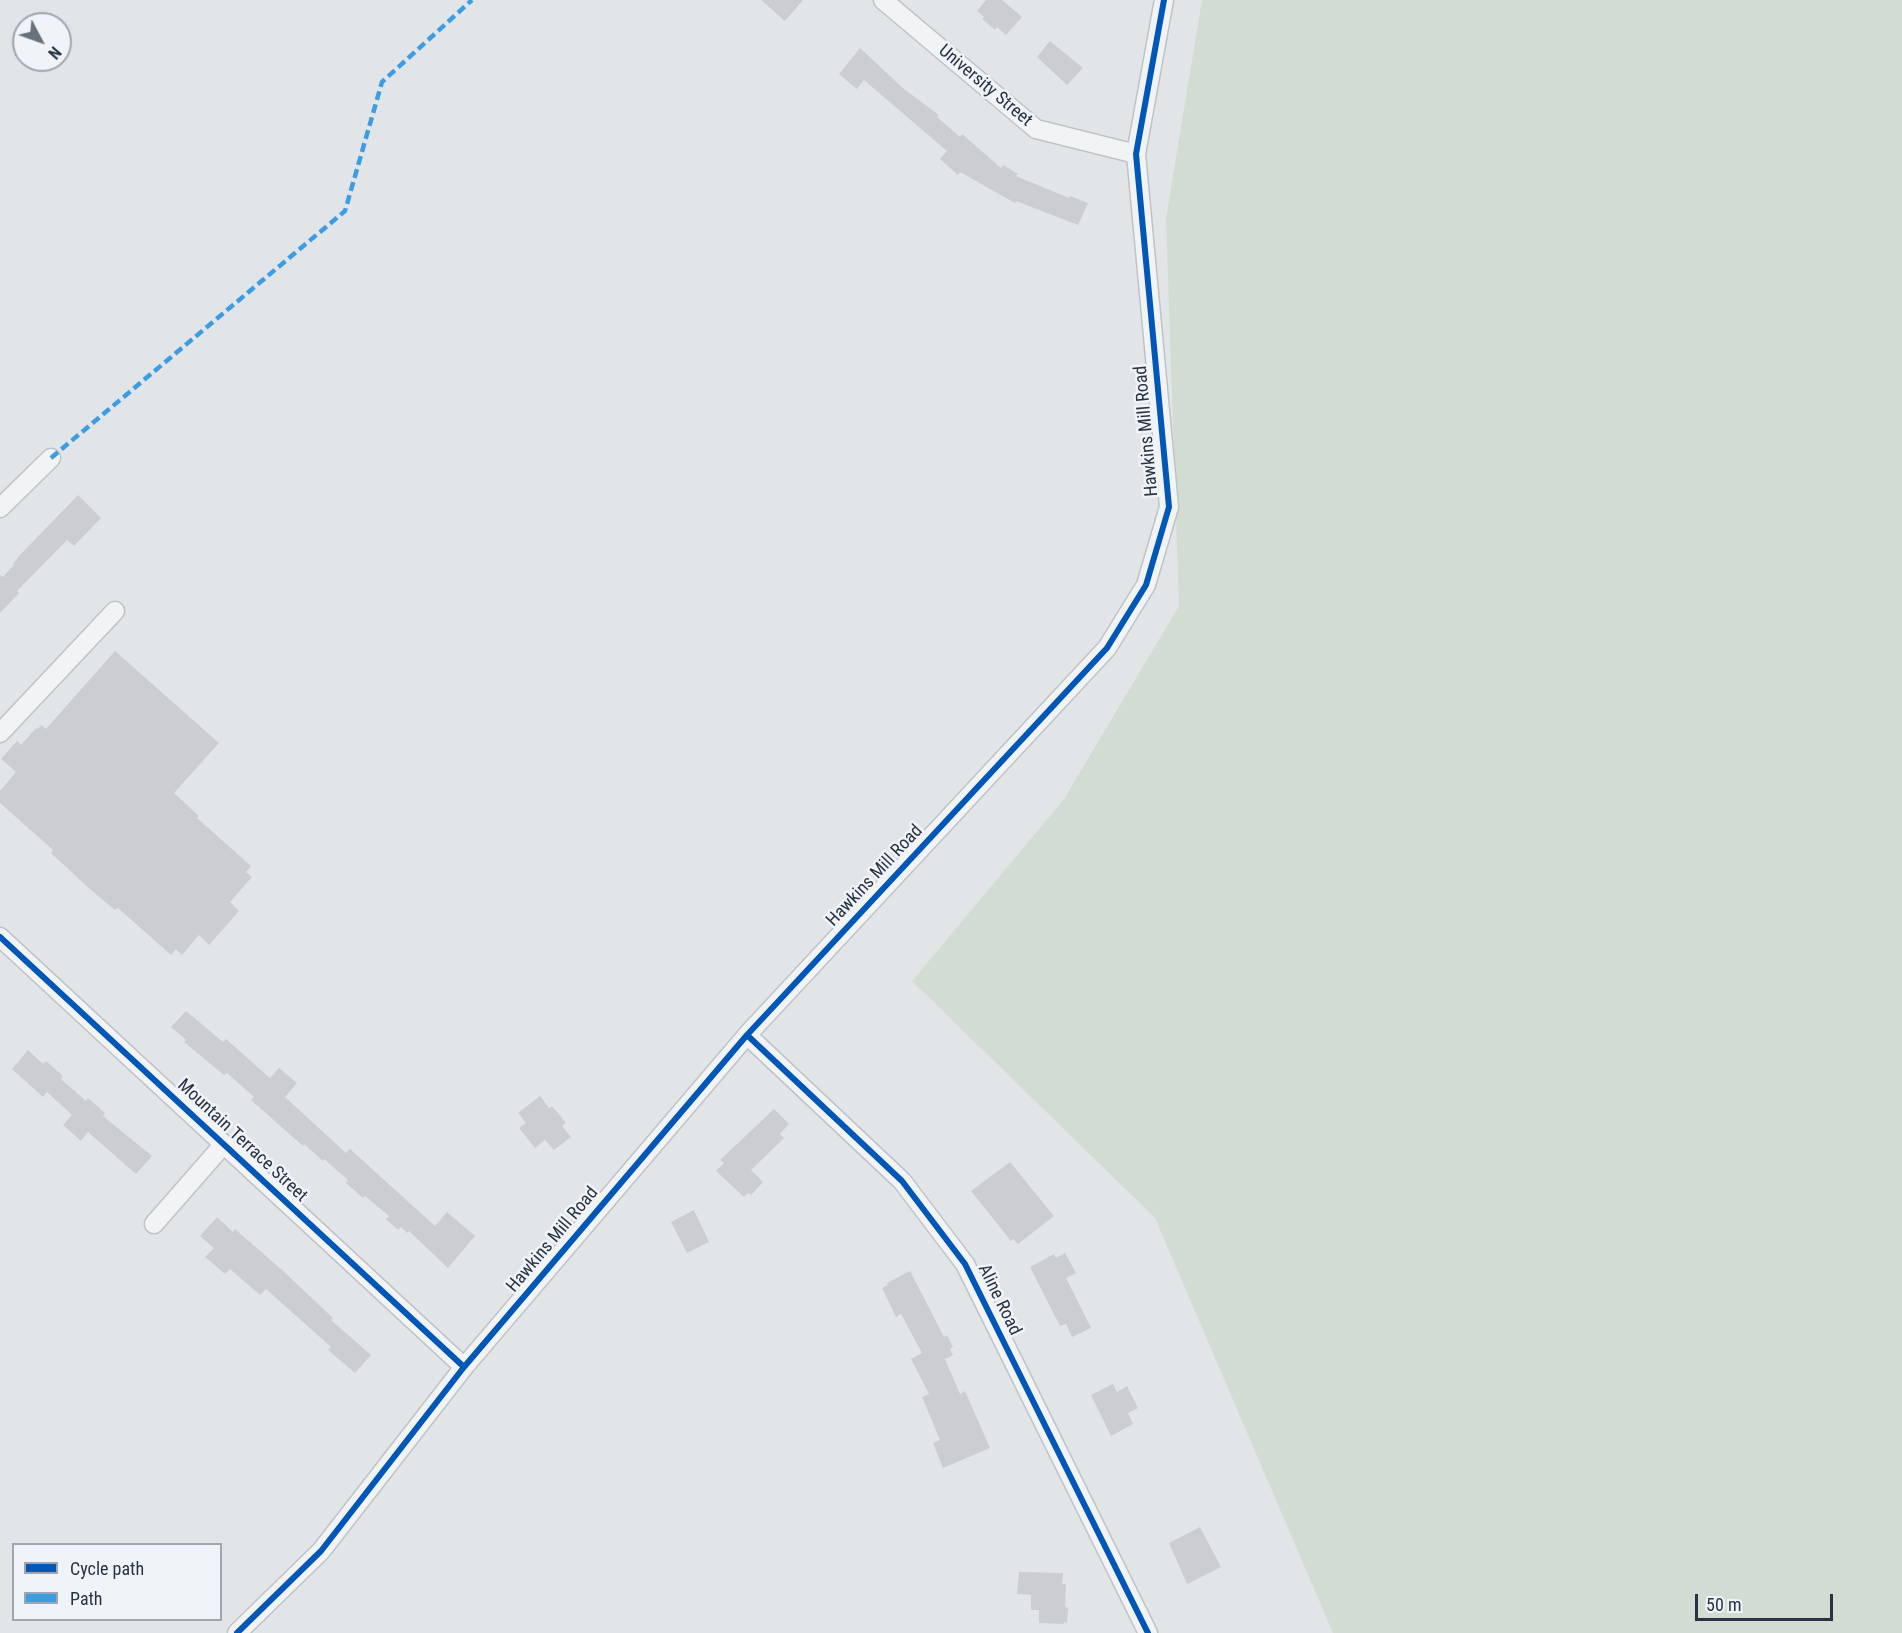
<!DOCTYPE html>
<html>
<head>
<meta charset="utf-8">
<style>
  body { margin:0 }
  #map { position:relative; width:1902px; height:1633px; overflow:hidden; background:#e2e5e8; font-family:"Roboto Condensed",sans-serif }
  canvas { display:block }
  .legend { position:absolute; left:12px; top:1543px; width:210px; height:78px; box-sizing:border-box; background:#f0f3f7; border:2px solid #a0a6af; margin:0; padding:8px 10px; list-style:none; font-size:18px; color:#283343 }
  .legend li { display:flex; align-items:center; gap:12px; height:30px }
  .legend b { width:30px; border:2px solid #a0a6af }
  .north { position:absolute; left:12px; top:12px; width:60px; height:60px; box-sizing:border-box; background:#f0f3f7; border:2px solid #a0a6af; border-radius:50%; rotate:131deg; font-size:16px; font-weight:700; line-height:24px; text-align:center; color:#283343 }
  .north::after { content:''; display:block; margin:auto; width:21px; height:27px; background:#69717d; clip-path:polygon(50% 0,100% 100%,50% 72%,0 100%) }
  .scale { position:absolute; left:1695px; top:1594px; width:138px; height:27px; box-sizing:border-box; border:3px solid #283343; border-top:0; padding-left:8px; font-size:18px; line-height:21px; white-space:nowrap; color:#283343; -webkit-text-stroke:4px #f0f3f7; paint-order:stroke }
</style>
</head>
<body>
<div id="map">
<canvas width="1902" height="1633"></canvas>
<ul class="legend">
<li><b style="height:8px;background:#0057b8"></b>Cycle path</li>
<li><b style="height:8px;background:#3d9de3"></b>Path</li>
</ul>
<div class="north">N</div>
<div class="scale">50 m</div>
</div>
<script>
const ctx = document.querySelector('canvas').getContext('2d');
ctx.lineJoin = 'round';
function fillPath(path, color) {
  ctx.fillStyle = color;
  ctx.fill(path, 'evenodd');
}
function shape(rows) {
  const path = new Path2D();
  for (const r of rows) {
    path.moveTo(r[0], r[1]);
    for (let i = 2; i < r.length; i += 2) path.lineTo(r[i], r[i + 1]);
  }
  return path;
}
function strokePath(path, color, width, dash) {
  ctx.strokeStyle = color;
  ctx.lineWidth = width;
  ctx.lineCap = dash ? 'butt' : 'round';
  ctx.setLineDash(dash || []);
  ctx.stroke(path);
}
function write(font, color, halo, rows, align = 'center') {
  ctx.font = font + ' "Roboto Condensed",sans-serif';
  ctx.lineWidth = 5;
  ctx.setLineDash([]);
  ctx.textBaseline = 'middle';
  ctx.strokeStyle = halo;
  ctx.fillStyle = color;
  for (const [text, x, y, turn = 0] of rows) {
    ctx.save();
    ctx.translate(x, y);
    ctx.rotate((+turn || 0) * Math.PI / 180);
    ctx.textAlign = isNaN(turn) ? turn : align;
    if (halo) ctx.strokeText(text, 0, 0);
    ctx.fillText(text, 0, 0);
    ctx.restore();
  }
}
const green = shape([
  [1202,0,1902,0,1902,1633,1333,1633,1155,1218,912,981,1064,799,1179,606,1166,218]
]);
const building = shape([
  [761,0,803,0,785,21],
  [986,0,1002,0,1022,17,1006,35,997,27,995,30,982,19,984,17,977,11],
  [1050,41,1083,68,1067,85,1037,57],
  [860,48,904,89,939,115,937,117,960,137,962,134,1001,168,1003,165,1018,174,1016,176,1069,198,1070,196,1088,203,1078,225,1016,201,1015,203,960,172,958,175,940,159,947,151,892,104,864,80,857,89,839,74],
  [78,495,101,518,74,546,67,540,17,591,19,593,0,613,0,575,3,577,14,565,13,564,19,556],
  [115,651,219,743,174,793,199,816,197,818,251,866,246,872,252,877,230,902,239,911,209,945,199,935,182,955,176,949,171,955,118,908,115,910,92,891,51,853,53,850,0,803,0,791,16,772,1,759,17,741,21,745,36,728,38,729,41,725,46,729],
  [186,1011,223,1042,226,1039,270,1078,279,1068,297,1083,285,1097,346,1153,350,1149,435,1226,447,1212,475,1236,448,1268,409,1231,407,1233,401,1227,398,1230,386,1219,389,1216,365,1196,363,1198,346,1183,348,1180,324,1159,323,1161,304,1144,303,1146,251,1100,254,1097,227,1073,224,1075,184,1042,186,1040,171,1027],
  [28,1050,43,1064,46,1061,63,1076,61,1079,86,1101,88,1098,105,1113,103,1116,152,1156,136,1174,88,1132,81,1141,63,1125,72,1115,47,1092,43,1097,12,1069],
  [540,1096,549,1108,552,1106,566,1123,562,1126,571,1137,554,1150,545,1140,535,1148,519,1128,526,1123,518,1113],
  [774,1109,789,1124,780,1134,784,1138,751,1170,763,1182,751,1195,748,1193,744,1197,716,1171,724,1163,720,1160],
  [1010,1162,1054,1216,1018,1244,1013,1239,1011,1241,971,1191],
  [694,1210,709,1242,687,1253,671,1222],
  [217,1217,233,1232,235,1229,282,1270,333,1318,331,1320,371,1355,355,1373,328,1350,331,1347,266,1289,260,1295,230,1269,225,1274,205,1257,214,1248,200,1236],
  [1065,1253,1076,1273,1066,1278,1091,1328,1072,1337,1066,1324,1060,1326,1030,1267,1054,1254,1056,1258],
  [910,1271,944,1337,947,1335,953,1347,950,1349,953,1355,945,1359,960,1394,965,1391,990,1448,943,1468,933,1443,940,1440,922,1397,929,1394,911,1359,922,1353,901,1314,896,1317,882,1288,888,1285,887,1283],
  [1113,1384,1117,1392,1127,1386,1138,1408,1128,1413,1133,1424,1111,1436,1091,1395],
  [1200,1527,1221,1567,1187,1584,1169,1543],
  [1019,1572,1063,1573,1062,1584,1066,1584,1065,1607,1068,1608,1067,1623,1064,1622,1064,1624,1039,1623,1039,1610,1031,1610,1031,1595,1017,1594]
]);
const minor = shape([
  [883,0,1036,129,1136,154],
  [0,508,51,458],
  [0,733,115,611],
  [0,937,464,1367],
  [747,1035,902,1181,965,1264,1148,1633],
  [154,1224,224,1144],
  [237,1633,321,1551,464,1367,747,1035,1107,648,1146,585,1169,507,1136,154,1164,0]
]);
const quiet = shape([
  [51,458,345,211,382,82,472,0]
]);
const cycleway = shape([
  [0,937,464,1367],
  [747,1035,902,1181,965,1264,1148,1633],
  [237,1633,321,1551,464,1367,747,1035,1107,648,1146,585,1169,507,1136,154,1164,0]
]);
const streetNames = [
  ["University Street",985,86,40],
  ["Hawkins Mill Road",1147,431,-95],
  ["Hawkins Mill Road",875,876,-47],
  ["Mountain Terrace Street",242,1141,43],
  ["Hawkins Mill Road",553,1240,-50],
  ["Aline Road",999,1300,64]
];
fillPath(green, '#d3dcd3');
fillPath(building, '#cbcdd0');
strokePath(minor, '#c0c3c6', 21);
strokePath(minor, '#f2f3f4', 18);
strokePath(quiet, '#3d9de3', 4.5, [9, 4.5]);
strokePath(cycleway, '#0057b8', 6);
write('18px', '#283343', '#f0f3f7', streetNames);
</script>
</body>
</html>
